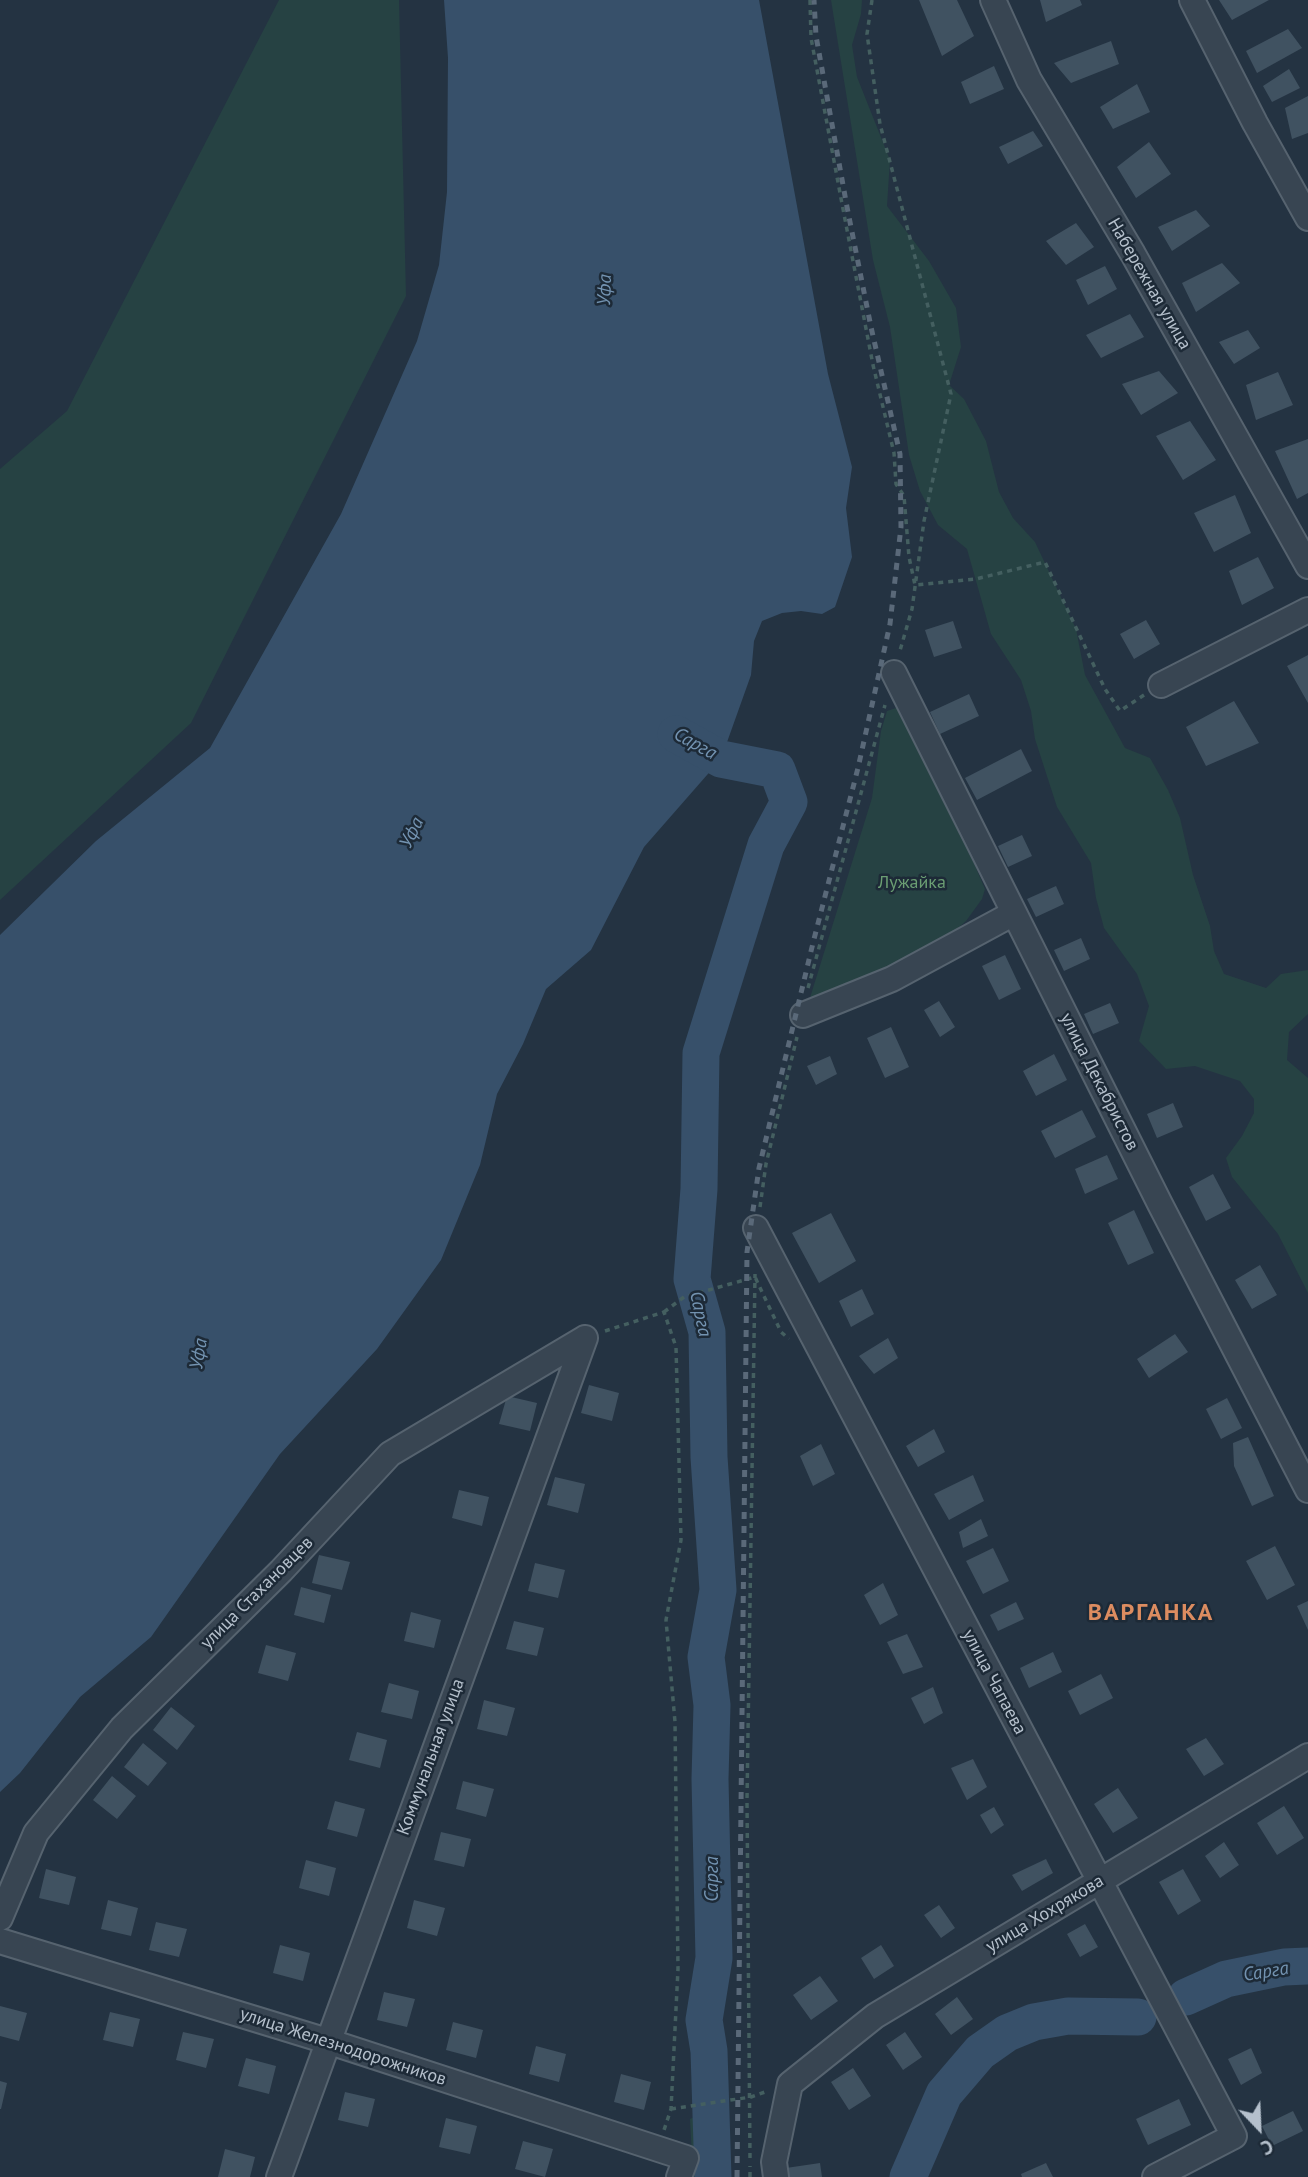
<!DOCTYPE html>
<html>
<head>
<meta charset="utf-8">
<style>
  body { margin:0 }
  #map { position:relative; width:1308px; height:2177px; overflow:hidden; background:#243342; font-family:"PT Sans",sans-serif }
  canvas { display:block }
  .north { position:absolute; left:1224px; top:2093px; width:70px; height:70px; -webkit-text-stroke:5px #1d2a37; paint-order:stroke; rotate:157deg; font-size:19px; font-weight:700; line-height:28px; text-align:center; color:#b5c0cc }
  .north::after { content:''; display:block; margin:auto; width:24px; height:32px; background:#b5c0cc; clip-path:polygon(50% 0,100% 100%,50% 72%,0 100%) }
</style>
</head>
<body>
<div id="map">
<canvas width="1308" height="2177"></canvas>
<div class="north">С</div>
</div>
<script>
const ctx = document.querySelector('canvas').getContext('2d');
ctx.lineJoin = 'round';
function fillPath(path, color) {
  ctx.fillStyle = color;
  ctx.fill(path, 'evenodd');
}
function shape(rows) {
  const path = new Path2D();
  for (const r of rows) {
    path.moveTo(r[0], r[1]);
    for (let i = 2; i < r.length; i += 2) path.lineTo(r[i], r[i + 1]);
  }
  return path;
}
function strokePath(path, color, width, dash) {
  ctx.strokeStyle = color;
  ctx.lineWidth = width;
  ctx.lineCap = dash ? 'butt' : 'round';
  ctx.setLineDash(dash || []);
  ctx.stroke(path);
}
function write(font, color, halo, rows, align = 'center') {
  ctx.font = font + ' "PT Sans",sans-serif';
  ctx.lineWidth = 5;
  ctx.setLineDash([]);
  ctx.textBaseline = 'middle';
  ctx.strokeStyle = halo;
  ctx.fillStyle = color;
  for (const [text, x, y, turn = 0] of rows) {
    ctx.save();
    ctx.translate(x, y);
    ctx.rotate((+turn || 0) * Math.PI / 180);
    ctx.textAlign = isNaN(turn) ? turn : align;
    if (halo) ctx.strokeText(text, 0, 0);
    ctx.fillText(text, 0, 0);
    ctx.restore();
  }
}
const green = shape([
  [279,0,399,0,406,296,191,723,0,900,0,469,67,411],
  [831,0,862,0,861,14,852,45,857,77,890,160,887,206,929,261,956,308,961,347,949,385,964,399,986,441,999,492,1013,518,1035,542,1076,629,1085,675,1125,748,1150,758,1168,790,1180,818,1193,875,1210,926,1214,951,1224,974,1266,988,1281,974,1308,970,1308,1014,1289,1032,1287,1060,1308,1078,1308,1293,1278,1234,1232,1177,1226,1158,1242,1136,1254,1113,1254,1099,1240,1081,1195,1066,1166,1069,1139,1041,1149,1006,1137,974,1104,928,1096,898,1091,863,1057,807,1035,739,1031,711,1021,680,991,634,967,549,938,525,920,491,909,455,890,327,873,260],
  [896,708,902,709,967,847,985,889,982,899,966,921,948,937,892,967,809,1001,872,798,881,731,887,711],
  [711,2109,720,2116,718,2127,709,2138,712,2151,718,2157,718,2177,693,2177,690,2119]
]);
const water = shape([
  [444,0,759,0,828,374,852,467,846,508,852,557,835,607,822,614,801,611,782,613,762,621,754,641,751,675,721,759,644,847,591,950,546,989,523,1044,497,1094,480,1165,441,1260,377,1349,280,1454,151,1637,80,1697,20,1773,0,1792,0,935,96,841,210,748,341,514,417,341,439,265,447,192,448,58]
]);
const river = shape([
  [676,734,721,759,777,770,789,802,766,845,701,1053,699,1189,692,1279,707,1332,709,1457,718,1590,706,1657,712,1705,710,1779,714,1958,704,2020,709,2051,713,2177],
  [1186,1997,1226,1979,1284,1967,1308,1966],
  [908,2177,944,2094,980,2052,1007,2033,1034,2022,1068,2016,1138,2017]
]);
const building = shape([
  [919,0,957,0,974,36,942,56],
  [1040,0,1080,0,1082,5,1046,22],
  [1219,0,1269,0,1232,20],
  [1288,29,1302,48,1257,73,1246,51],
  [1111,41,1119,64,1071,83,1054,63],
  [994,66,1004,89,970,104,961,82],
  [1289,69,1300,88,1272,102,1263,86],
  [1137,84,1150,112,1113,129,1100,107],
  [1308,96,1308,133,1292,139,1285,108],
  [1033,131,1043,146,1008,164,999,147],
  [1149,142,1171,174,1136,198,1117,167],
  [1196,210,1210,226,1172,251,1158,227],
  [1076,223,1094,247,1066,265,1046,241],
  [1222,263,1240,283,1196,312,1182,283],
  [1105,266,1117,289,1088,305,1076,280],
  [1130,314,1144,337,1101,358,1086,335],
  [1248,330,1260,348,1234,364,1219,342],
  [1159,371,1178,393,1141,415,1122,384],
  [1278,372,1293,405,1256,420,1246,385],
  [1190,421,1216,460,1183,480,1156,436],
  [1308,439,1308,493,1297,499,1275,451],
  [1235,495,1251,533,1214,552,1194,513],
  [1258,557,1274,588,1242,605,1229,571],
  [1146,620,1160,644,1134,659,1120,634],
  [953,621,962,648,934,657,925,630],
  [1308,655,1308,703,1287,666],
  [969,694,979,716,940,734,930,712],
  [1234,701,1259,743,1206,766,1186,727],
  [1021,749,1032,771,977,800,965,778],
  [1022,835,1032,856,1008,867,998,846],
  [1056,886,1064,904,1036,917,1027,899],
  [1081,938,1090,959,1064,971,1054,950],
  [1005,955,1021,989,999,1000,982,966],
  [939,1001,955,1027,940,1037,924,1010],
  [1110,1003,1119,1023,1093,1034,1084,1014],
  [891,1027,909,1067,885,1078,867,1038],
  [1054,1054,1067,1080,1036,1096,1023,1071],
  [830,1056,837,1074,816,1085,807,1066],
  [1173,1103,1183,1127,1157,1138,1147,1114],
  [1082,1110,1096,1137,1055,1158,1041,1131],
  [1107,1155,1118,1179,1085,1194,1075,1169],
  [1213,1174,1231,1208,1206,1221,1189,1187],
  [1134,1210,1154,1253,1128,1265,1108,1223],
  [831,1213,856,1261,819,1283,792,1233],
  [1260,1265,1277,1295,1252,1309,1235,1280],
  [862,1289,874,1314,851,1327,839,1301],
  [1175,1334,1188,1352,1149,1378,1137,1359],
  [888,1338,898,1358,874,1374,859,1356],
  [589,1385,619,1393,612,1421,581,1413],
  [507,1396,537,1403,530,1431,499,1424],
  [1227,1398,1242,1428,1221,1439,1206,1409],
  [934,1429,945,1452,918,1467,906,1446],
  [1248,1437,1274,1496,1252,1506,1234,1466,1233,1443],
  [821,1444,835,1474,813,1486,800,1456],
  [973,1475,984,1501,949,1520,934,1494],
  [555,1477,585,1484,578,1513,547,1505],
  [459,1490,489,1497,482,1526,452,1518],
  [981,1519,988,1536,963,1548,959,1532],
  [1275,1546,1295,1585,1267,1600,1246,1561],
  [993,1548,1009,1581,983,1594,966,1561],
  [319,1555,350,1562,342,1590,312,1583],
  [535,1563,565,1570,558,1598,528,1591],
  [883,1583,898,1615,880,1625,864,1595],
  [301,1587,331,1595,324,1623,294,1615],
  [1308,1601,1308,1630,1297,1606],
  [1016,1602,1024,1619,998,1631,990,1615],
  [411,1612,441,1620,434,1648,404,1641],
  [514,1621,544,1628,537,1656,506,1649],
  [907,1634,923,1667,903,1674,887,1642],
  [266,1645,296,1653,288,1681,258,1673],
  [1053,1652,1062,1672,1029,1688,1020,1668],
  [1101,1674,1113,1698,1080,1715,1068,1691],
  [389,1683,419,1691,412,1719,381,1712],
  [933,1687,943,1713,924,1724,911,1698],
  [484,1700,515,1708,507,1736,477,1729],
  [171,1707,195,1726,177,1750,153,1730],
  [357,1732,387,1740,380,1768,349,1760],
  [1206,1738,1224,1764,1204,1776,1186,1749],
  [143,1743,167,1763,148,1786,124,1767],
  [973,1759,987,1787,967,1800,951,1768],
  [112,1776,136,1796,117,1819,93,1800],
  [463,1781,494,1789,486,1817,456,1809],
  [1118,1788,1138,1818,1113,1833,1094,1804],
  [335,1801,365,1809,357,1837,327,1829],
  [1284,1806,1304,1838,1277,1855,1257,1823],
  [994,1807,1004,1825,991,1834,980,1815],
  [441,1832,471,1839,464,1867,434,1860],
  [1224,1842,1239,1865,1220,1878,1205,1856],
  [1046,1859,1053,1873,1022,1891,1012,1875],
  [306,1860,336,1868,329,1896,299,1888],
  [46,1869,76,1877,69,1905,39,1898],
  [1183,1869,1201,1901,1178,1915,1159,1882],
  [108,1900,138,1908,131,1936,101,1929],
  [414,1900,445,1908,437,1936,407,1928],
  [939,1905,955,1928,941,1938,924,1915],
  [156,1922,187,1929,179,1957,149,1950],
  [1085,1924,1098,1947,1080,1957,1067,1934],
  [280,1945,310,1953,303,1981,273,1973],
  [881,1945,894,1966,874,1979,861,1958],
  [820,1976,838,2001,811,2020,793,1995],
  [384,1992,415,1999,407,2027,377,2020],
  [957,1997,973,2019,951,2035,935,2014],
  [0,2006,27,2013,19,2041,0,2036],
  [110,2012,140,2019,133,2047,103,2040],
  [453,2022,483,2030,476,2058,446,2050],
  [183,2032,214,2039,206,2068,176,2060],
  [905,2032,922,2057,903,2070,886,2045],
  [536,2046,566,2054,559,2082,529,2074],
  [1251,2048,1262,2073,1241,2085,1228,2059],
  [246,2058,276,2066,269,2094,238,2086],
  [853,2068,871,2096,849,2110,831,2082],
  [621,2074,651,2082,644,2110,614,2102],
  [0,2081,7,2083,1,2109,0,2109],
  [345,2092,375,2099,368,2127,338,2120],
  [1179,2099,1191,2125,1148,2145,1136,2119],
  [1293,2111,1303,2131,1272,2146,1262,2126],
  [446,2118,477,2126,470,2154,439,2147],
  [523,2141,553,2149,545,2177,515,2169],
  [225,2149,255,2157,250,2177,218,2177],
  [820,2163,822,2177,787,2177,786,2168],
  [1046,2163,1053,2177,1022,2177,1021,2174]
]);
const path = shape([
  [810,0,811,38,843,209,873,365,894,453,896,484,904,496,909,557,915,585,976,579,1045,562,1105,689,1120,711,1144,695],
  [872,0,867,34,880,124,951,394,924,521,912,609,899,654],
  [808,988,885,705],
  [760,1207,766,1164,797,1037],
  [664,1312,684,1297,755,1277,781,1332,789,1339],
  [605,1331,664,1312,676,1347,681,1540,666,1620,675,1722,678,1969,671,2109,664,2130],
  [671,2109,751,2097,765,2092],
  [750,2158,747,1800,755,1274],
  [750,2177,750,2166]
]);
const minor = shape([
  [993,0,1029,80,1133,254,1308,566],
  [1192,0,1255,123,1308,218],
  [894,673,1160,1204,1308,1490],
  [1161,685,1308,610],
  [803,1015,892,979,1014,913],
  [756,1228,1234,2136,1155,2177],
  [0,1918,36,1833,122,1728,281,1571,390,1454,585,1338],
  [0,1941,327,2041,686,2158,679,2177],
  [279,2177,585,1338],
  [776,2177,774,2162,790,2084,875,2016,1308,1756]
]);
const rail = shape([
  [737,2177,747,1252,759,1168,813,943,858,768,890,624,901,527,900,454,871,327,847,207,816,36,814,0]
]);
const streetNames = [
  ["Набережная улица",1149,284,60],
  ["улица Декабристов",1099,1082,63],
  ["улица Стахановцев",257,1593,-45],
  ["улица Чапаева",994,1682,62],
  ["Коммунальная улица",431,1757,-70],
  ["улица Хохрякова",1045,1914,-31],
  ["улица Железнодорожников",343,2047,18]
];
const parkNames = [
  ["Лужайка",912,883]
];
const waterNames = [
  ["Уфа",605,290,-88],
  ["Сарга",695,744,29],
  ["Уфа",412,833,-64],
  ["Сарга",700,1314,78],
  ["Уфа",199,1354,-81],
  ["Сарга",713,1879,-90],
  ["Сарга",1266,1972,-9]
];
const districtNames = [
  ["ВАРГАНКА",1151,1613]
];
fillPath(green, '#264243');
fillPath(water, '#37506a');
strokePath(river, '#37506a', 37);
fillPath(building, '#405261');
strokePath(minor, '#56636f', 28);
strokePath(path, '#445f60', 3.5, [5, 5]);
strokePath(minor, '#384552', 24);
strokePath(rail, '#5a6979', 5, [7, 7]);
write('18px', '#b5c0cc', '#1d2a37', streetNames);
write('18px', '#6b9e73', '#1d2a37', parkNames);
write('italic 19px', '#7393b1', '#1d2a37', waterNames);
ctx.letterSpacing = '2px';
write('bold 24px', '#dc8c60', '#1d2a37', districtNames);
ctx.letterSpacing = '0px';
</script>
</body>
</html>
